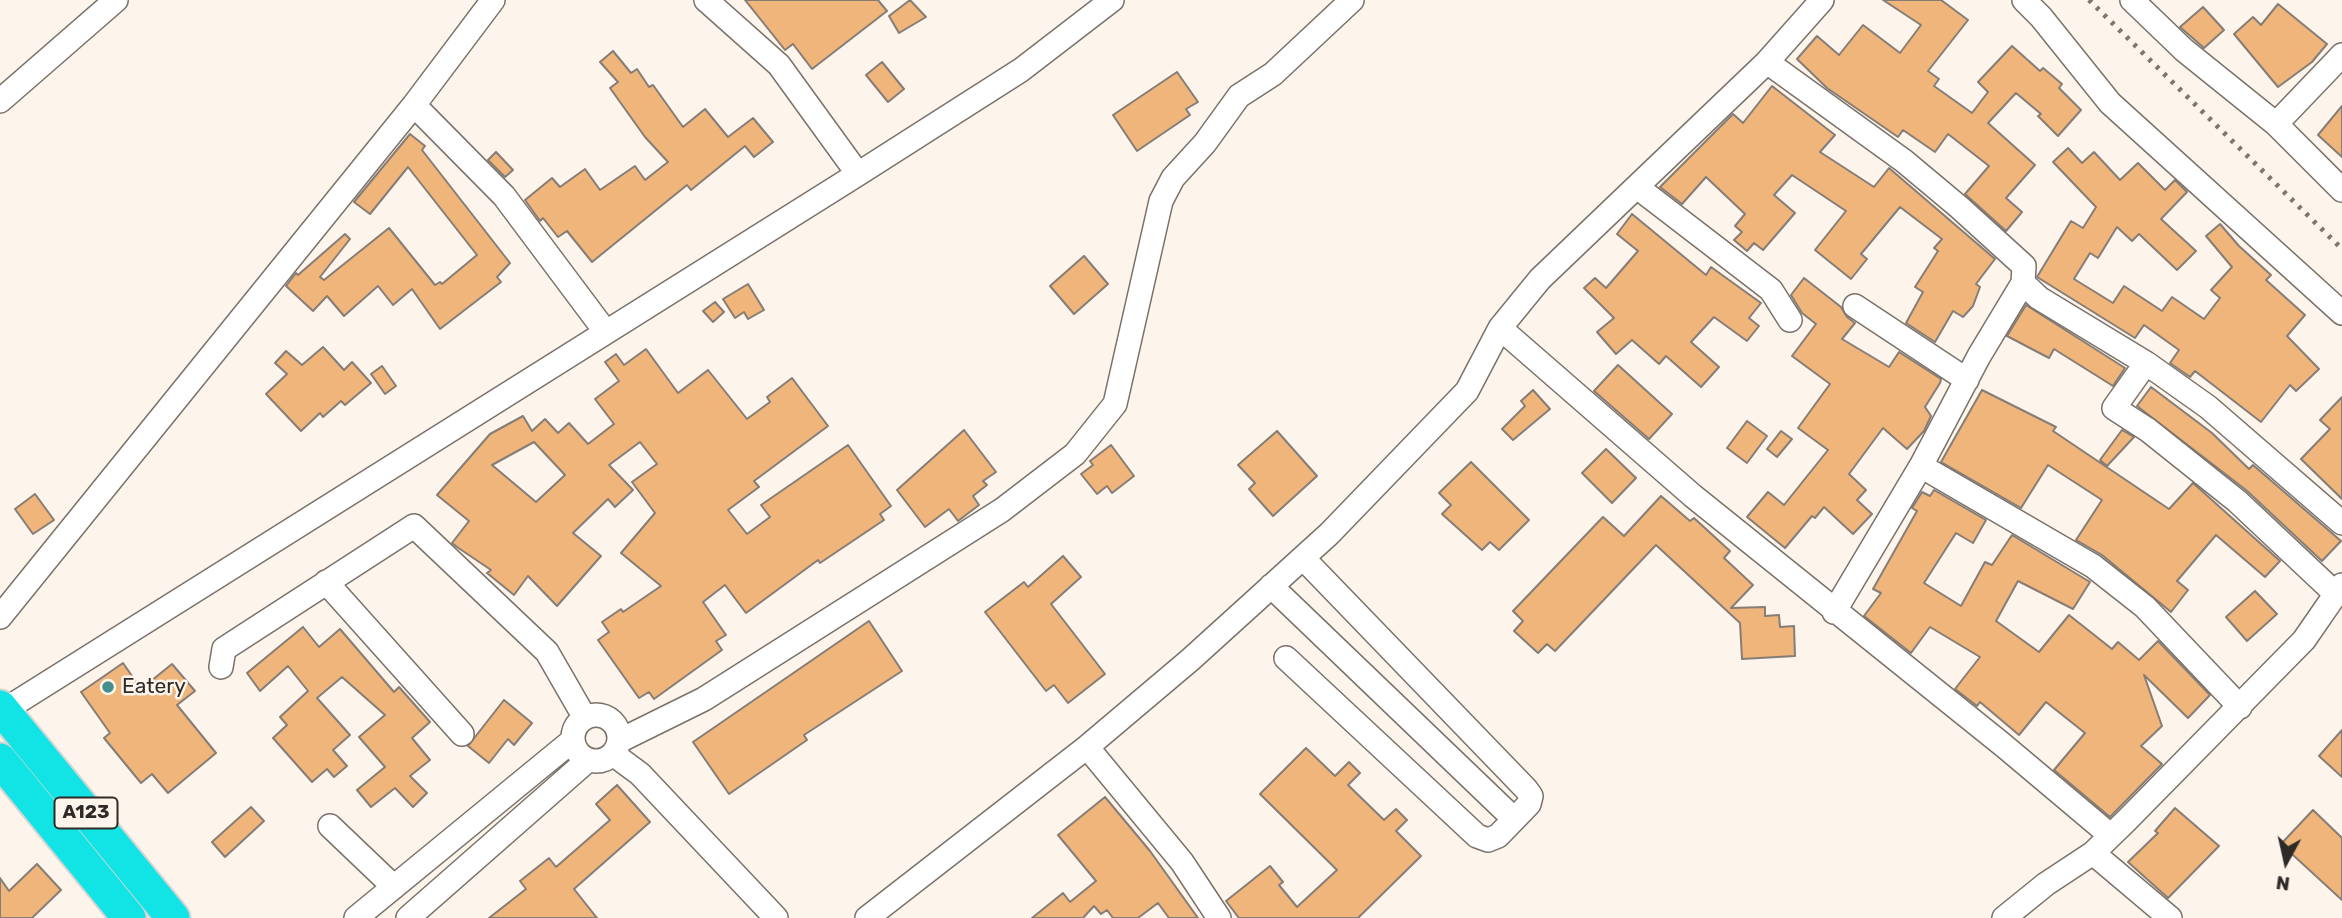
<!DOCTYPE html>
<html>
<head>
<meta charset="utf-8">
<style>
  body { margin:0 }
  #map { position:relative; width:2342px; height:918px; overflow:hidden; background:#fdf4eb; font-family:Rubik,sans-serif }
  canvas { display:block }
  .north { position:absolute; left:2251px; top:827px; width:70px; height:70px; -webkit-text-stroke:5px #fdf4eb; paint-order:stroke; rotate:188deg; font-size:19px; font-weight:700; line-height:28px; text-align:center; color:#2e2a27 }
  .north::after { content:''; display:block; margin:auto; width:24px; height:32px; background:#2e2a27; clip-path:polygon(50% 0,100% 100%,50% 72%,0 100%) }
</style>
</head>
<body>
<div id="map">
<canvas width="2342" height="918"></canvas>
<div class="north">N</div>
</div>
<script>
const ctx = document.querySelector('canvas').getContext('2d');
ctx.lineJoin = 'round';
function fillPath(path, color) {
  ctx.fillStyle = color;
  ctx.fill(path, 'evenodd');
}
function shape(rows) {
  const path = new Path2D();
  for (const r of rows) {
    if (r.length === 3) {
      path.moveTo(r[0] + r[2], r[1]);
      path.arc(r[0], r[1], r[2], 0, 2 * Math.PI);
      continue;
    }
    path.moveTo(r[0], r[1]);
    for (let i = 2; i < r.length; i += 2) path.lineTo(r[i], r[i + 1]);
  }
  return path;
}
function strokePath(path, color, width, dash) {
  ctx.strokeStyle = color;
  ctx.lineWidth = width;
  ctx.lineCap = dash ? 'butt' : 'round';
  ctx.setLineDash(dash || []);
  ctx.stroke(path);
}
function write(font, color, halo, rows, align = 'center') {
  ctx.font = font + ' Rubik,sans-serif';
  ctx.lineWidth = 5;
  ctx.setLineDash([]);
  ctx.textBaseline = 'middle';
  ctx.strokeStyle = halo;
  ctx.fillStyle = color;
  for (const [text, x, y, turn = 0] of rows) {
    ctx.save();
    ctx.translate(x, y);
    ctx.rotate((+turn || 0) * Math.PI / 180);
    ctx.textAlign = isNaN(turn) ? turn : align;
    if (halo) ctx.strokeText(text, 0, 0);
    ctx.fillText(text, 0, 0);
    ctx.restore();
  }
}
const building = shape([
  [745,0,878,0,887,11,812,69,793,44,785,50,745,0],
  [910,0,926,17,899,33,889,16,910,0],
  [1883,0,1941,0,1968,20,1928,71,1939,79,1934,86,1972,113,1988,92,1978,82,2012,46,2040,71,2043,68,2062,84,2059,88,2081,110,2058,136,2038,116,2041,114,2016,93,1988,123,2035,165,2006,198,2022,212,2006,231,1965,194,1989,166,1948,134,1935,152,1903,130,1898,137,1827,88,1797,59,1817,36,1839,55,1863,25,1900,53,1921,25,1883,0],
  [2278,4,2327,44,2312,62,2278,87,2234,34,2253,17,2261,25,2278,4],
  [2203,7,2224,30,2204,48,2180,27,2203,7],
  [613,51,631,73,637,69,649,87,653,85,683,127,705,109,728,137,753,118,773,142,754,157,745,146,691,190,687,185,592,262,567,231,558,237,543,218,540,221,525,200,552,178,560,187,585,169,600,190,635,166,645,180,668,162,645,137,610,88,618,82,600,62,613,51],
  [882,62,904,89,888,102,866,75,882,62],
  [1177,72,1198,102,1186,109,1190,115,1137,151,1113,115,1177,72],
  [1772,86,1835,135,1820,152,1874,187,1889,168,1995,259,1976,284,1980,287,1973,306,1963,317,1953,311,1935,342,1906,323,1923,292,1915,287,1938,251,1934,248,1942,239,1900,207,1861,254,1867,259,1851,279,1815,250,1846,211,1792,175,1774,195,1795,213,1763,250,1754,243,1747,251,1734,240,1742,232,1735,226,1745,214,1706,177,1682,204,1660,187,1733,114,1743,123,1772,86],
  [2342,106,2342,157,2318,135,2342,106],
  [410,134,425,146,422,150,510,263,497,277,501,282,440,329,412,289,393,305,378,286,344,316,327,296,313,311,286,286,296,273,298,275,345,234,350,239,320,277,324,280,389,228,435,285,440,282,442,284,477,255,408,167,370,214,354,202,410,134],
  [2068,148,2082,163,2094,152,2120,180,2138,163,2165,190,2175,180,2187,192,2161,219,2196,251,2177,270,2139,234,2132,241,2117,227,2098,258,2090,253,2074,279,2113,303,2124,286,2162,311,2172,297,2204,319,2220,298,2211,290,2232,267,2206,236,2220,224,2239,246,2271,275,2266,280,2305,315,2287,336,2319,369,2296,391,2290,385,2261,422,2195,371,2190,377,2170,363,2179,350,2144,325,2135,338,2037,277,2071,221,2083,228,2096,207,2053,162,2068,148],
  [496,152,513,170,505,177,488,160,496,152],
  [1632,214,1706,275,1711,267,1761,303,1749,318,1759,326,1747,341,1714,317,1691,342,1719,367,1701,387,1666,356,1659,364,1632,340,1616,354,1597,332,1614,318,1584,288,1595,278,1606,288,1638,251,1617,234,1632,214],
  [1084,256,1108,284,1074,314,1050,286,1084,256],
  [1804,278,1841,307,1847,317,1855,323,1842,339,1889,367,1899,352,1941,379,1940,383,1925,407,1931,416,1924,431,1907,449,1883,428,1849,474,1866,490,1857,500,1872,514,1853,534,1824,507,1815,518,1812,516,1785,548,1747,517,1768,492,1784,505,1828,450,1798,428,1830,384,1792,356,1816,324,1802,313,1791,295,1804,278],
  [748,284,764,310,748,319,744,312,735,318,723,299,748,284],
  [715,302,724,312,713,322,703,311,715,302],
  [2026,305,2125,368,2113,386,2054,349,2049,358,2007,336,2026,305],
  [323,347,344,370,352,362,371,383,345,405,341,401,323,417,320,413,301,431,266,394,287,374,275,363,286,351,302,365,323,347],
  [646,349,678,393,708,370,747,419,770,402,767,397,792,378,828,426,754,481,759,487,728,510,747,534,770,517,761,505,848,445,891,506,880,514,884,520,820,563,818,560,746,613,725,585,703,602,726,635,716,641,722,650,654,699,649,692,639,698,598,640,609,632,602,622,621,609,623,612,661,586,621,553,655,513,632,482,657,464,640,442,609,465,633,490,615,507,608,499,573,533,601,556,557,606,528,576,514,595,487,573,491,570,457,547,452,543,469,521,437,495,490,434,523,416,532,431,545,419,558,433,569,423,588,444,614,424,595,399,619,381,605,362,616,354,624,365,646,349],
  [534,442,565,475,536,502,492,465,534,442],
  [1618,365,1672,414,1649,439,1594,391,1618,365],
  [382,366,396,386,385,394,371,374,382,366],
  [2151,387,2212,433,2249,469,2253,465,2341,541,2322,561,2246,490,2137,406,2151,387],
  [1533,390,1550,409,1513,440,1502,429,1525,406,1521,401,1533,390],
  [1982,390,2056,427,2053,431,2169,509,2193,483,2280,561,2265,577,2216,535,2177,581,2188,590,2171,612,2102,555,2076,540,2102,500,2048,465,2021,508,1941,462,1982,390],
  [2342,397,2342,499,2301,459,2330,429,2320,420,2342,397],
  [1747,421,1767,436,1747,463,1727,448,1747,421],
  [964,430,996,472,983,481,987,485,973,496,979,505,958,521,949,509,925,527,897,490,964,430],
  [2122,430,2134,437,2107,466,2100,460,2122,430],
  [1277,431,1317,476,1273,516,1249,489,1255,483,1238,465,1277,431],
  [1781,431,1792,439,1777,457,1767,449,1781,431],
  [1111,445,1134,476,1112,493,1107,486,1097,494,1081,474,1093,465,1090,461,1111,445],
  [1606,449,1636,478,1612,503,1582,473,1606,449],
  [1471,462,1529,520,1499,550,1490,542,1482,550,1442,514,1451,505,1439,493,1471,462],
  [1934,490,1986,520,1973,543,1956,533,1924,583,1961,606,1985,562,1992,565,2012,535,2090,582,2073,609,2018,581,1996,621,2039,652,2069,615,2112,649,2118,642,2139,660,2158,641,2210,695,2188,718,2144,675,2162,726,2141,746,2162,764,2110,817,2054,770,2085,733,2046,702,2019,735,1980,702,1977,706,1955,689,1980,657,1930,627,1911,653,1864,616,1881,593,1873,589,1917,511,1912,508,1922,492,1930,496,1934,490],
  [35,494,54,520,33,534,15,509,35,494],
  [1661,496,1690,521,1694,518,1730,551,1724,558,1753,585,1731,608,1765,607,1765,616,1779,615,1780,627,1794,626,1795,656,1742,659,1740,623,1656,545,1555,651,1547,644,1538,653,1514,631,1523,621,1513,611,1603,517,1624,536,1661,496],
  [1063,556,1081,577,1051,604,1105,674,1068,703,1054,685,1046,691,985,612,1024,582,1028,587,1063,556],
  [2255,591,2277,614,2247,641,2226,617,2255,591],
  [869,621,902,671,804,735,807,740,729,794,693,742,869,621],
  [303,627,319,647,340,629,394,692,399,687,430,722,412,738,430,760,410,776,427,793,413,807,395,788,371,807,357,790,385,767,359,737,385,715,342,677,317,698,350,735,333,750,347,766,334,777,327,769,312,782,273,738,287,725,280,717,308,691,288,666,260,691,247,673,303,627],
  [123,663,141,689,172,664,195,691,177,705,216,753,168,793,152,774,141,783,104,738,110,733,81,692,123,663],
  [504,700,532,723,514,745,508,739,489,763,468,746,504,700],
  [2342,730,2342,777,2319,756,2342,730],
  [1306,748,1335,776,1349,762,1360,773,1348,785,1384,820,1396,809,1407,820,1396,831,1421,856,1358,918,1239,918,1226,901,1270,866,1283,882,1279,885,1297,907,1337,870,1260,794,1306,748],
  [617,785,650,822,574,889,597,918,489,918,526,889,520,881,549,858,556,867,610,820,596,804,617,785],
  [1105,797,1150,851,1198,918,1169,918,1158,903,1138,918,1113,918,1107,910,1101,914,1094,906,1083,918,1032,918,1063,893,1070,902,1096,881,1058,835,1105,797],
  [251,807,264,821,225,857,212,842,251,807],
  [2175,808,2219,846,2168,898,2128,862,2158,833,2155,831,2175,808],
  [2313,810,2342,838,2342,900,2281,844,2313,810],
  [37,864,61,890,32,918,0,918,0,878,9,891,37,864]
]);
const minor = shape([
  [706,0,779,65,858,174],
  [2024,0,2041,17,2110,103,2342,313],
  [2132,0,2184,50,2276,124,2342,190],
  [1767,62,1904,161,1959,207,2024,266,2023,283,2039,298,2146,363,2208,407,2342,523],
  [0,101,116,0],
  [414,105,504,196,605,331],
  [2276,124,2342,55],
  [1637,187,1771,290,1790,320],
  [1855,306,1967,380],
  [1500,328,1693,496,2003,745,2110,835],
  [2146,363,2114,408,2148,430,2237,501,2337,595],
  [1921,466,2093,566,2145,607,2240,707],
  [326,582,462,734],
  [1271,586,1514,819],
  [1834,612,1921,466,1979,356,2023,283],
  [0,617,414,105,493,0],
  [1286,658,1477,836,1488,840,1498,836,1529,804,1531,796,1526,789,1303,558],
  [221,667,224,649,414,526,547,652,585,718],
  [3,711,858,174,1021,70,1112,0],
  [596,738,23],
  [619,741,704,699,1002,510,1075,454,1115,404,1161,201,1173,178,1205,143,1239,96,1273,74,1352,0],
  [1087,747,1182,862,1219,918],
  [613,754,640,774,776,918],
  [330,826,394,887],
  [2093,853,2170,918],
  [356,918,573,740],
  [408,918,588,760],
  [867,918,1087,747,1190,660,1329,534,1467,391,1500,328,1540,279,1767,62,1822,0],
  [2004,918,2046,884,2093,853,2126,821,2304,640,2342,585]
]);
const highway = shape([
  [0,707,173,918],
  [0,760,129,918]
]);
const rail = shape([
  [2089,0,2342,249]
]);
const markers = [
  [108,687,7,"#468e8e"]
];
const shields = [
  [86,813,63]
];
const shieldNames = [
  ["A123",86,813]
];
const poiNames = [
  ["Eatery",122,687]
];
fillPath(building, '#efb57b');
strokePath(building, '#867d76', 2);
strokePath(minor, '#7a726a', 26);
strokePath(highway, '#d5d4d4', 37);
strokePath(minor, '#fff', 23);
strokePath(highway, '#12e4e6', 33);
strokePath(rail, '#7c7671', 5, [3.5, 7]);
for (const [x, y, r, color] of markers) {
  const dot = new Path2D();
  dot.arc(x, y, r, 0, 2 * Math.PI);
  ctx.fillStyle = color;
  ctx.fill(dot);
  strokePath(dot, '#fdf4eb', 2.5);
}
for (const [x, y, w] of shields) {
  const box = new Path2D();
  box.roundRect(x - w / 2, y - 15.5, w, 31, 5);
  ctx.fillStyle = '#fdf4eb';
  ctx.fill(box);
  strokePath(box, '#2e2a27', 2);
}
write('bold 19px', '#2e2a27', null, shieldNames);
write('21px', '#2e2a27', '#fdf4eb', poiNames, 'left');
</script>
</body>
</html>
